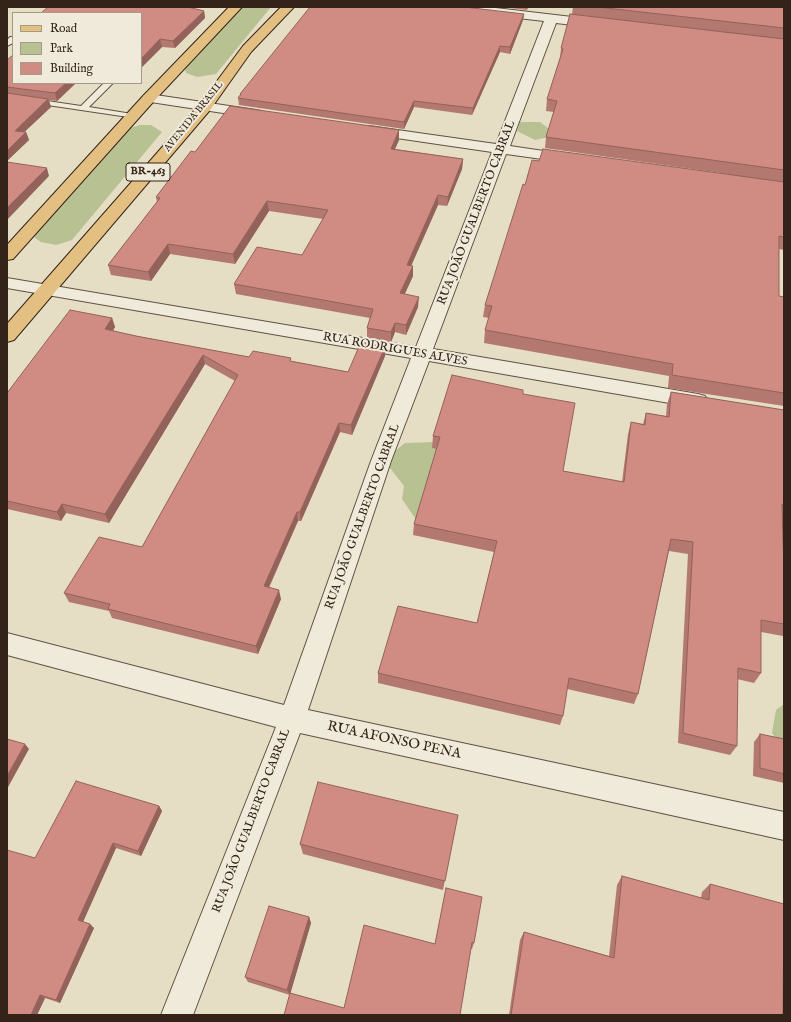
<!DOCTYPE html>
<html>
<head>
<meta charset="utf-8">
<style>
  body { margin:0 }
  #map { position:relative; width:791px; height:1022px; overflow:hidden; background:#e6dec4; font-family:"IM FELL English",serif }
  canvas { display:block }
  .frame { position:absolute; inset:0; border:8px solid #342319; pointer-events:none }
  .legend { position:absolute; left:12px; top:12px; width:130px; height:72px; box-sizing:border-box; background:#efead9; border:1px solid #a49a8c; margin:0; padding:5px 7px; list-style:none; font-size:12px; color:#342319 }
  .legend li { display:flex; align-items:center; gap:8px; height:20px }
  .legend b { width:20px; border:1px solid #a49a8c }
</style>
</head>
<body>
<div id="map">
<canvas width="791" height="1022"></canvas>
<div class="frame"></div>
<ul class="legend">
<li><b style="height:5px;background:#e3bf82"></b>Road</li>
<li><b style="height:11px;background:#b7c192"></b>Park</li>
<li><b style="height:11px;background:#d08c82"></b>Building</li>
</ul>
</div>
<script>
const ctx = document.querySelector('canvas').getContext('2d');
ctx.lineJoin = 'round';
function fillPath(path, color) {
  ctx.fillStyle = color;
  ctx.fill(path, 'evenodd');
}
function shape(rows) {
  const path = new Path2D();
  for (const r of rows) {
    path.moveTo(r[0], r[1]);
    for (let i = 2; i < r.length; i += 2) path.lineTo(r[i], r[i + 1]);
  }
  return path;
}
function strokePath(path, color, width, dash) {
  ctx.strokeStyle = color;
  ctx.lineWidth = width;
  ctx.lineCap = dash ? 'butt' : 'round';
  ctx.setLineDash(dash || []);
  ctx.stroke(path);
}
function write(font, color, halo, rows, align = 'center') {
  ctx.font = font + ' "IM FELL English",serif';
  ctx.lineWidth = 4;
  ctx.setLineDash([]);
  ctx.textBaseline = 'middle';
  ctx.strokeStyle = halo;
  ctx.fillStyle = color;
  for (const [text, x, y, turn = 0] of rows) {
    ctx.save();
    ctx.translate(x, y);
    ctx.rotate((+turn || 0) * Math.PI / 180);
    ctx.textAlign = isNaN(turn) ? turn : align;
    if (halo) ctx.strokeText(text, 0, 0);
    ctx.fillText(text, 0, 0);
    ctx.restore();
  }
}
const green = shape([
  [240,7,271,7,216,74,197,77,186,73,185,69],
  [520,122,540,122,549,129,549,137,535,140,517,131],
  [140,125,151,125,162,132,72,240,56,245,41,242,35,238,35,234,127,129],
  [433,442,447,448,449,514,415,518,402,499,404,486,384,460,405,443],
  [784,704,784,749,772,733,776,710]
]);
const service = shape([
  [10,37,13,37,13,43,7,46,7,40,10,37],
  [104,83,113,83,89,107,132,114,135,114,135,118,7,99,7,95,81,106,104,83]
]);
const minor = shape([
  [451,7,487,7,598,20,604,24,598,28,556,23,510,146,571,155,576,156,578,159,576,162,571,163,506,154,433,349,698,394,705,396,708,401,705,406,698,408,429,361,391,461,308,710,784,812,784,840,300,733,193,1015,161,1015,276,727,7,655,7,633,284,705,371,461,411,358,7,288,7,278,416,347,492,152,369,134,364,133,362,130,364,127,369,126,496,144,544,21,457,11,451,7],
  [149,94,256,110,261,111,263,114,261,117,256,118,144,101,142,98,144,95,149,94]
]);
const primary = shape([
  [229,7,242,7,154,101,13,259,7,260,7,245,144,95,229,7],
  [281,7,294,7,251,52,210,110,14,340,7,342,7,324,200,104,243,46,281,7]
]);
const wall = shape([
  [501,7,529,7,527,10],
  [573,7,784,7,784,250,779,249,779,296,784,297,784,406,668,388,669,376,484,343,485,330,489,318,483,317,485,305,525,185,539,161,728,174,545,148,546,137,554,112,546,111,547,99,560,58,561,48,572,14],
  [190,8,204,11,205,18,175,48,162,47,141,68,141,13],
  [524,14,523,20,510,54,500,52,472,115,414,107,404,129,239,105,238,98,240,96,240,94],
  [7,60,13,83,76,83,57,101,49,100,51,107,24,132,26,132,29,140,7,161],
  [399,140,395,149,463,159,462,169,447,206,438,205,411,266,413,276,405,294,418,307,406,335,395,332,391,342,367,338,367,328,370,318,236,294,234,284,302,255,323,219,269,211,235,264,170,254,151,281,111,275,108,265,157,202,156,197,195,152],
  [112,318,115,327,113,331,136,336,249,357,291,361,348,372,385,347,385,356,352,435,340,432,301,521,298,521,269,588,281,599,258,654,112,618,109,611,69,602,64,593,142,547,235,381,205,364,109,523,66,513,61,521,7,509,7,393],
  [671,392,784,410,784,518,783,517,784,571,784,634,783,636,761,632,761,673,754,683,737,679,737,746,730,755,678,743,688,554,669,551,638,694,634,704,567,689,563,716,560,725,378,683,378,673,477,623,494,552,413,535,414,524,437,449,432,448,433,436,523,394,563,471,622,482,628,434,631,422,643,424,646,413,666,416,667,404],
  [760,734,784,739,784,783,753,776,754,742],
  [159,806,162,811,141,856,116,848,83,922,94,928,60,1003,45,998,37,1015,7,1015,35,858],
  [458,815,443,890,303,854,300,844],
  [622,876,701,898,702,892,710,884,783,1015,509,1015,520,940,524,932,609,956,617,885],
  [446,888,474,943,472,949,471,949,460,1015,284,1015,290,995,248,982,245,977,309,917,311,923,290,993,344,1008,435,944]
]);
const shadedWall = shape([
  [204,11,205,18,175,48,173,41],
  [524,14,523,20,510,54,510,47],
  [160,39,162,47,141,68,141,59],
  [500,46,500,52,472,115,473,108],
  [66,83,76,83,57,101,55,93],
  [48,99,51,107,17,139,15,131],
  [414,101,414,107,404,129,404,122],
  [399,130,399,140,391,158,391,149],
  [26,132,29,140,7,161,7,151],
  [463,159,462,169,447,206,448,197],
  [47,168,49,176,7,220,7,208],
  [438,195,438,205,407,275,407,265],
  [267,201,269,211,235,264,233,254],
  [168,244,170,254,151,281,148,272],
  [413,266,413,276,400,303,400,293],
  [419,297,418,307,406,335,406,325],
  [112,318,115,327,108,338,105,329],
  [395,323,395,332,391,342,391,332],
  [385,347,385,356,352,435,351,425],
  [203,355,205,364,109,523,105,514],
  [339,423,340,432,301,521,300,512],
  [62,504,66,513,61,521,57,512],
  [297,512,298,521,265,595,264,586],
  [279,590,281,599,258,654,256,646],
  [25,744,29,749,7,789,7,776],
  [159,806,162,811,141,856,138,851],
  [113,843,116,848,82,924,78,920],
  [309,917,311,923,290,995,287,990],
  [90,924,94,928,60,1003,56,1000],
  [40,995,45,998,37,1015,31,1015]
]);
const building = shape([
  [48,7,188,7,204,11,173,41,160,39,141,59,141,13,41,13,48,7],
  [310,7,464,7,524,14,510,47,500,46,473,108,414,101,404,122,238,98,241,94,240,94,310,7],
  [597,7,784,7,784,28,597,7],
  [570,14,784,39,784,170,546,137,557,101,547,99,563,49,561,48,570,14],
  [13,55,13,83,66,83,55,93,7,87,7,60,13,55],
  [7,93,48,99,15,131,26,132,7,151,7,93],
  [230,106,399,130,391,149,463,159,448,197,438,195,407,265,413,266,400,293,419,297,406,325,395,323,391,332,367,328,373,309,234,284,257,247,302,255,328,210,267,201,233,254,168,244,148,272,108,265,160,198,156,197,191,151,195,152,230,106],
  [543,149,784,182,784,237,779,236,779,296,784,297,784,393,672,375,673,364,485,330,492,306,485,305,523,184,525,185,532,160,539,161,543,149],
  [7,162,47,168,7,208,7,162],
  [70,310,112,318,105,329,136,336,249,357,253,351,291,358,290,361,348,372,361,342,385,347,351,425,339,423,300,512,297,512,264,586,279,590,256,646,108,609,110,604,64,593,99,537,142,547,238,375,203,355,105,514,62,504,57,512,7,501,7,393,70,310],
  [452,375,523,390,523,394,575,403,563,471,624,482,631,422,645,425,646,413,669,417,671,392,784,410,784,505,782,504,784,571,784,624,761,620,761,673,738,668,737,746,683,733,693,542,671,539,638,694,569,678,563,716,378,673,398,606,477,623,497,541,414,524,440,437,433,436,452,375],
  [760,734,784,739,784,774,760,768,760,734],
  [7,739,25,744,7,776,7,739],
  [76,781,159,806,138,851,113,843,78,920,90,924,56,1000,40,995,31,1015,7,1015,7,850,35,858,76,781],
  [318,782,458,815,445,881,300,844,318,782],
  [622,876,709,900,710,884,784,904,783,1015,511,1015,524,932,614,958,622,876],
  [446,888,482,897,474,943,472,942,460,1015,284,1015,290,993,344,1008,364,925,435,944,446,888],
  [269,906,309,917,287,990,245,977,269,906]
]);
const farStreetnames = [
  ["AVENIDA BRASIL",194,117,-51]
];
const shields = [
  [148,172,44]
];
const shieldNames = [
  ["BR-463",148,172]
];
const streetNames = [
  ["RUA JOÃO GUALBERTO CABRAL",477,213,-69],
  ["RUA RODRIGUES ALVES",395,350,10],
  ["RUA JOÃO GUALBERTO CABRAL",363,517,-70],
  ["RUA JOÃO GUALBERTO CABRAL",252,821,-69]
];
const nearStreetnames = [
  ["RUA AFONSO PENA",394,741,12]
];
fillPath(green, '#b7c192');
strokePath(service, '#605244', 2);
strokePath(minor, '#605244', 2);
strokePath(primary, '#342319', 2);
fillPath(service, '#efead9');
fillPath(minor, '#efead9');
fillPath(primary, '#e3bf82');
fillPath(wall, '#b37870');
fillPath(shadedWall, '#92625b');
fillPath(building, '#d08c82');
strokePath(building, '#92625b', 1);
write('10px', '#342319', '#efead9', farStreetnames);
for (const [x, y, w] of shields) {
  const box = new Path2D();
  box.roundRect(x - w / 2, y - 9, w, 18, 3);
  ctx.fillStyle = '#efead9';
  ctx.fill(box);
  strokePath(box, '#342319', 1);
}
write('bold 11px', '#342319', null, shieldNames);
write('12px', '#342319', '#efead9', streetNames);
write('14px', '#342319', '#efead9', nearStreetnames);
</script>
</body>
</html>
